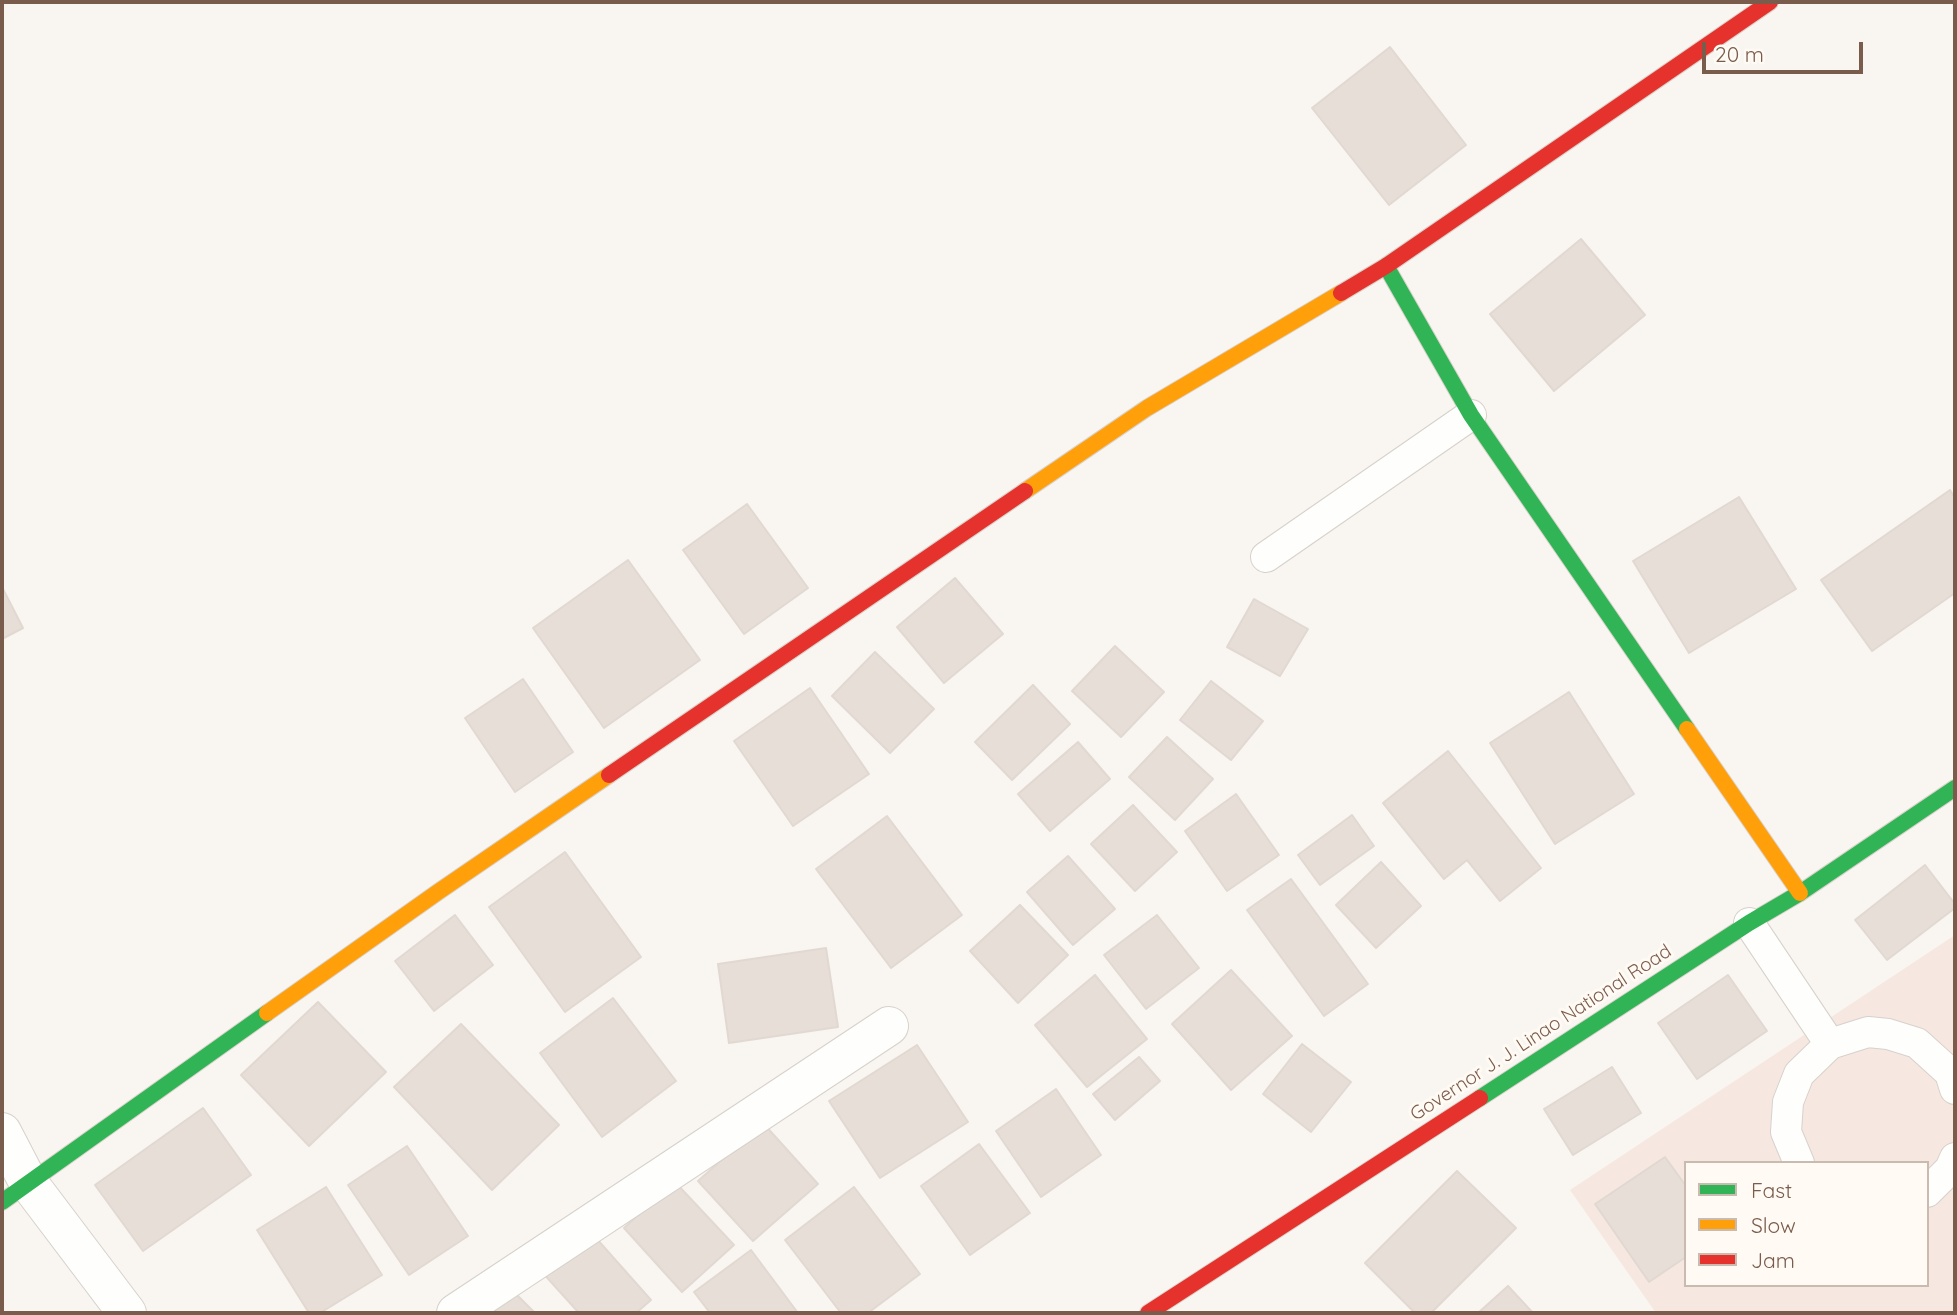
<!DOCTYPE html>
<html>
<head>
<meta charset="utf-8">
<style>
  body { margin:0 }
  #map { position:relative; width:1957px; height:1315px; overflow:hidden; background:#f9f5f0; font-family:Quicksand,sans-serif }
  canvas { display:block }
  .frame { position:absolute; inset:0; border:4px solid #7a5c4d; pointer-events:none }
  .legend { position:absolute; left:1684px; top:1161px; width:245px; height:126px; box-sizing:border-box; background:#fffaf3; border:2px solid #cabbb1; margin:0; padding:9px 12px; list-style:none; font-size:21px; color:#7a5c4d }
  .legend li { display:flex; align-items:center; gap:14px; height:35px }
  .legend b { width:35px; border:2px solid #cabbb1 }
  .scale { position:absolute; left:1702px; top:42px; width:161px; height:32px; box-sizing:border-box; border:4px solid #7a5c4d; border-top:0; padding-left:9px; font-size:21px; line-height:24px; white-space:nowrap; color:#7a5c4d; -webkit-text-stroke:5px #fffaf3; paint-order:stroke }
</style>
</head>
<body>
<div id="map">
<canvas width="1957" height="1315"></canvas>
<div class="frame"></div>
<ul class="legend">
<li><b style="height:9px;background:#30b455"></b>Fast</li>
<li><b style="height:9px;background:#ff9f0a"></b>Slow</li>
<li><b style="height:9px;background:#e5322d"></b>Jam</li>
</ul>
<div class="scale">20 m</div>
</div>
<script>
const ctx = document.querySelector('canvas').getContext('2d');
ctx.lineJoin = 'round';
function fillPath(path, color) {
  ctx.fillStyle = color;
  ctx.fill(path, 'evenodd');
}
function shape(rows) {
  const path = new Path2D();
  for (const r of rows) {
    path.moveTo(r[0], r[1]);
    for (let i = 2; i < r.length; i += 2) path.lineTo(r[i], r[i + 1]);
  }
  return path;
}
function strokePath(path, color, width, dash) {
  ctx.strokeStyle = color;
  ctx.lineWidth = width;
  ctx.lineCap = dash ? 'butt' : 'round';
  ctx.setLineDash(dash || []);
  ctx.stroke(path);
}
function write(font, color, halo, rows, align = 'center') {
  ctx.font = font + ' Quicksand,sans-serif';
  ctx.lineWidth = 6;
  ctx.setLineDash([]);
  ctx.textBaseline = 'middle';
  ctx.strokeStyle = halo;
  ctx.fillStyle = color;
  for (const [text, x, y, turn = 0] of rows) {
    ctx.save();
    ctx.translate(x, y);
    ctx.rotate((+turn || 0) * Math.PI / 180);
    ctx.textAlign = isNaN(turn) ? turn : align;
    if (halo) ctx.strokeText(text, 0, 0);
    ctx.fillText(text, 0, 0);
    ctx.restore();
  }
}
const commercial = shape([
  [1955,935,1955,1313,1656,1313,1570,1190],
  [1686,1163,1927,1163,1927,1285,1686,1285]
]);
const building = shape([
  [1390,47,1466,145,1389,205,1312,108,1390,47],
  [1581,239,1645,315,1554,391,1490,314,1581,239],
  [1950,490,1955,498,1955,593,1872,651,1821,580,1950,490],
  [1739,497,1796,589,1689,653,1633,561,1739,497],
  [747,504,808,588,744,634,683,550,747,504],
  [628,560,700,660,604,728,533,628,628,560],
  [955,578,1003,634,944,683,897,627,955,578],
  [2,587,23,628,2,639,2,587],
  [1254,599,1308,629,1280,676,1227,647,1254,599],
  [1115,646,1164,692,1121,737,1072,691,1115,646],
  [875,652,934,709,890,753,832,696,875,652],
  [523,679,573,752,515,792,465,718,523,679],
  [1211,681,1263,721,1231,760,1180,720,1211,681],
  [1033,685,1070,724,1012,780,975,742,1033,685],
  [810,688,869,774,793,826,734,741,810,688],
  [1569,692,1634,794,1555,844,1490,743,1569,692],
  [1167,737,1213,779,1175,820,1129,777,1167,737],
  [1078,742,1110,779,1050,831,1018,794,1078,742],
  [1448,751,1541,868,1500,901,1467,860,1444,879,1383,803,1448,751],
  [1236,794,1279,855,1227,891,1185,831,1236,794],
  [1133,805,1177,852,1135,891,1091,844,1133,805],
  [1352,815,1374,846,1320,885,1298,855,1352,815],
  [887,816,962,915,891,968,816,869,887,816],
  [565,852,641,957,565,1012,489,907,565,852],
  [1068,856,1115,909,1073,945,1027,892,1068,856],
  [1381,862,1421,906,1376,948,1336,905,1381,862],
  [1925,865,1955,904,1955,908,1887,960,1855,920,1925,865],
  [1291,879,1368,984,1324,1016,1247,910,1291,879],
  [1020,905,1068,955,1018,1003,970,951,1020,905],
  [455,915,493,965,434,1011,395,961,455,915],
  [1157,915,1199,968,1146,1009,1104,955,1157,915],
  [826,948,838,1027,729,1043,718,964,826,948],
  [1231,970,1292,1036,1231,1090,1172,1024,1231,970],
  [1095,975,1147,1039,1087,1087,1035,1025,1095,975],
  [1728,975,1767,1031,1697,1079,1658,1023,1728,975],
  [613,998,676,1081,602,1137,540,1053,613,998],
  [318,1002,386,1072,309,1146,241,1075,318,1002],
  [461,1024,559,1125,492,1190,394,1087,461,1024],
  [1302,1044,1351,1082,1311,1132,1263,1094,1302,1044],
  [917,1045,968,1122,880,1178,829,1101,917,1045],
  [1139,1057,1160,1081,1115,1120,1093,1094,1139,1057],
  [1612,1067,1641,1113,1573,1155,1544,1109,1612,1067],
  [1056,1089,1101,1155,1041,1197,996,1131,1056,1089],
  [203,1108,251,1175,143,1251,95,1185,203,1108],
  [763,1123,818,1184,753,1241,698,1181,763,1123],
  [979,1144,1030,1213,970,1255,921,1186,979,1144],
  [407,1146,468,1236,409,1275,348,1185,407,1146],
  [1665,1157,1686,1186,1686,1257,1649,1282,1595,1204,1665,1157],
  [1457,1171,1516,1228,1431,1313,1415,1313,1365,1263,1457,1171],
  [675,1182,734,1245,682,1292,624,1228,675,1182],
  [326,1187,382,1275,320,1313,309,1313,257,1230,326,1187],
  [854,1187,920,1274,868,1313,841,1313,785,1240,854,1187],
  [588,1229,651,1300,636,1313,579,1313,541,1271,588,1229],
  [751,1250,798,1313,710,1313,694,1292,751,1250],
  [1508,1286,1533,1313,1478,1313,1508,1286],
  [514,1292,535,1313,492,1313,514,1292]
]);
const lane = shape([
  [1266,557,1471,415],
  [1749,923,1830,1044],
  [1799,1163,1786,1132,1788,1102,1799,1074,1830,1044,1868,1032,1888,1034,1917,1043,1950,1073,1955,1089],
  [1927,1192,1950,1169,1955,1158]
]);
const street = shape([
  [2,1132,28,1182,127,1313],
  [456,1313,889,1026]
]);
const fast = shape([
  [1386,266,1471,415,1687,729],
  [1480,1098,1749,923,1800,893,1955,788],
  [2,1202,267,1013]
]);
const slow = shape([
  [1025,491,1147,408,1341,293],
  [1687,729,1800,893],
  [267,1013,438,892,609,775]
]);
const jam = shape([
  [1341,293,1386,266,1770,2],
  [609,775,1025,491],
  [1148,1313,1480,1098]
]);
const streetNames = [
  ["Governor J. J. Linao National Road",1541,1033,-33]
];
fillPath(commercial, '#f6e8e1');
fillPath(building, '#e6ded7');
strokePath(building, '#e2d8d2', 2);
strokePath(lane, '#d7d1cb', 32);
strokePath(street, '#d7d1cb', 40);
strokePath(fast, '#d9d2cb', 18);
strokePath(slow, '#d9d2cb', 18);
strokePath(jam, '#d9d2cb', 18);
strokePath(lane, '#fefefd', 30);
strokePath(street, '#fefefd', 38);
strokePath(fast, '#30b455', 16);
strokePath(slow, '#ff9f0a', 16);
strokePath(jam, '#e5322d', 16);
write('19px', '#7a5c4d', '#fffaf3', streetNames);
</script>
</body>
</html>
